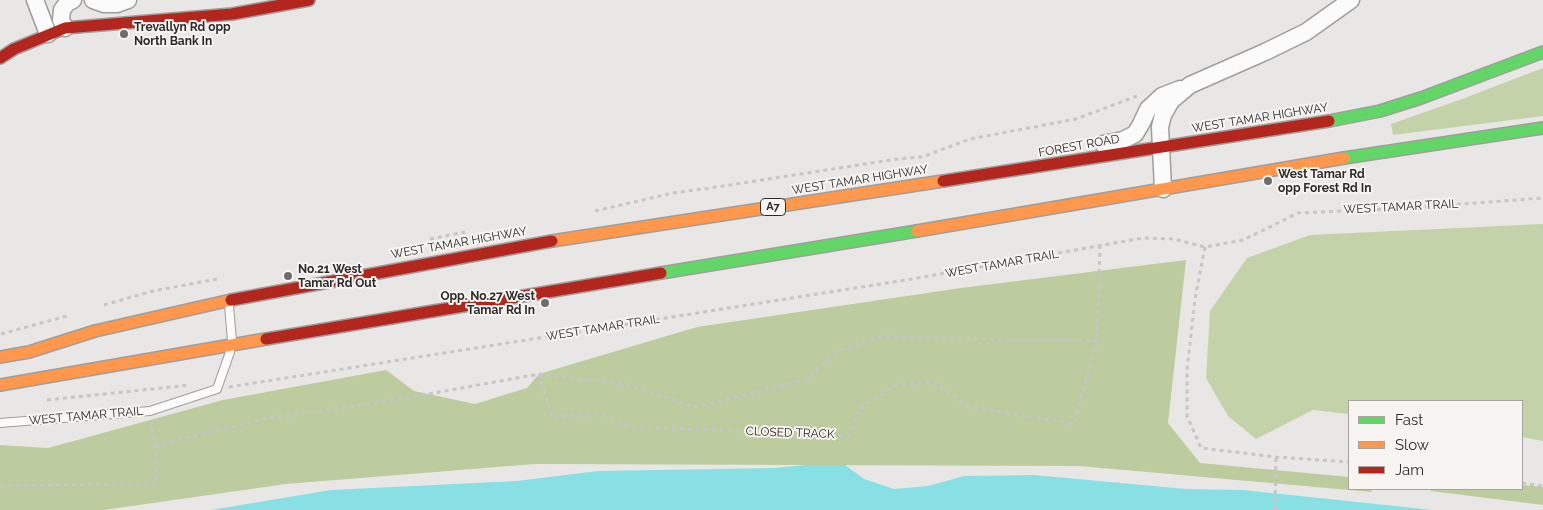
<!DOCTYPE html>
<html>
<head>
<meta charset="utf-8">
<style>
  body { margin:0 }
  #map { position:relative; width:1543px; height:510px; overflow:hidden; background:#e9e7e5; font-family:Raleway,sans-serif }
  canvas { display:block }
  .legend { position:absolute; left:1348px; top:400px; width:175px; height:90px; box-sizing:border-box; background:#f7f4f1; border:1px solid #a6a4a1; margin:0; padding:6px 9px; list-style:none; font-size:15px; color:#2c2b2a }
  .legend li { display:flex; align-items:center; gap:10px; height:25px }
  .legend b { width:25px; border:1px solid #a6a4a1 }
</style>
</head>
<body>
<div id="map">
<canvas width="1543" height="510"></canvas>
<ul class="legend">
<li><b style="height:6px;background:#63d668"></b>Fast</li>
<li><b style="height:6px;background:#ff974d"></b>Slow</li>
<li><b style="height:6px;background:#b3261e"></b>Jam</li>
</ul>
</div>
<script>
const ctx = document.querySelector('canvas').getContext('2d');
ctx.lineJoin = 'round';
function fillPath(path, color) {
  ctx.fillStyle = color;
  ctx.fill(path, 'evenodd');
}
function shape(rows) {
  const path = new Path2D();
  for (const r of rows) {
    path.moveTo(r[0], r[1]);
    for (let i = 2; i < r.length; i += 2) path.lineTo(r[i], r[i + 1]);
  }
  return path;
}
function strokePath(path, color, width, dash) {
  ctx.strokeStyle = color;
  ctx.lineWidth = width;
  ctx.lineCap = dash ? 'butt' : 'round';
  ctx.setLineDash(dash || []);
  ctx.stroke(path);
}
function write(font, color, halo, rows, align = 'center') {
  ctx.font = font + ' Raleway,sans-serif';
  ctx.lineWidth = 4;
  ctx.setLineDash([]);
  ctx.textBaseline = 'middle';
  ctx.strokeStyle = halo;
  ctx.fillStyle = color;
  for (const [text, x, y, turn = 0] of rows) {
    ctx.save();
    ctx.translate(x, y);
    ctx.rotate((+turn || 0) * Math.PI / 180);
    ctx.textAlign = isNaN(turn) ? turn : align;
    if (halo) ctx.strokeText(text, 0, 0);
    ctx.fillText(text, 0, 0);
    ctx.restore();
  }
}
const green = shape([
  [1543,68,1543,116,1393,135,1391,124,1462,99],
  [1543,224,1543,441,1522,437,1522,401,1349,401,1349,414,1313,410,1256,439,1228,416,1206,378,1210,311,1247,258,1310,235]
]);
const forest = shape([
  [1186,260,1168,423,1200,463,1349,477,1349,489,1371,489,1372,492,1079,466,535,464,286,484,104,510,0,510,0,445,48,448,223,400,386,370,414,391,475,404,527,388,539,374,697,327,961,288],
  [1522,485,1543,487,1543,505,1431,491,1430,489,1522,489]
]);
const water = shape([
  [806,465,845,465,864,479,894,489,928,486,964,476,1034,475,1186,489,1243,490,1433,510,211,510,331,490,517,481,598,471,774,468]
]);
const path = shape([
  [595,211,673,193,717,187,897,159,922,157,970,139,1076,119,1137,96],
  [430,239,465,232],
  [1205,247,1195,299,1187,370,1187,416,1201,448,1276,457,1349,462],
  [104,305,153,291,217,279],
  [1,334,67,316],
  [539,374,552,417,603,414,630,428,789,432,849,436,859,409,896,385,933,382,967,406,1074,424,1097,341,1100,246],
  [229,387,912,279,1143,238,1174,239,1205,247,1243,240,1298,213,1408,208,1543,198],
  [47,400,190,385],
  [155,448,161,444,263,419,406,398,539,374,627,384,694,407,806,380,836,352,881,337,1097,341],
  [1522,483,1543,486],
  [0,486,156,484,155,448,151,421],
  [1275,510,1276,457]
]);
const lane = shape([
  [229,305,232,341],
  [0,423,150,411,217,389,230,352]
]);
const street = shape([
  [35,0,48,34],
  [93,0,104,4,117,4,128,0],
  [65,28,61,20,62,10,67,3,73,0],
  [1103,144,1123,140,1135,134,1141,124,1148,109,1162,96,1180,89],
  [1163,189,1160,127,1163,115,1171,101,1190,85,1265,52,1306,32,1351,0]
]);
const fast = shape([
  [1329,121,1380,111,1421,98,1543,52],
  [1344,158,1543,128],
  [661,273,917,231]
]);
const slow = shape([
  [917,231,1344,158],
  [552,241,943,181],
  [0,357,29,352,95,331,231,300],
  [0,385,266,339]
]);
const jam = shape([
  [0,58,14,49,65,28,232,14,309,0],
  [943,181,1329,121],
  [231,300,552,241],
  [266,339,661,273]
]);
const markers = [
  [124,34,5,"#6e6d6b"],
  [1268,181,5,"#6e6d6b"],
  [288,276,5,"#6e6d6b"],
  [545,303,5,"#6e6d6b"]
];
const shields = [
  [773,207,25]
];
const shieldNames = [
  ["A7",773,207]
];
const poiNames = [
  ["Trevallyn Rd opp",134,27],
  ["North Bank In",134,41],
  ["West Tamar Rd",1278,174],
  ["opp Forest Rd In",1278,188],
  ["No.21 West",298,269],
  ["Tamar Rd Out",298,283],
  ["Opp. No.27 West",535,296,"right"],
  ["Tamar Rd In",535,310,"right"]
];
const streetNames = [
  ["WEST TAMAR HIGHWAY",1260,118,-9],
  ["FOREST ROAD",1079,146,-10],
  ["WEST TAMAR HIGHWAY",860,180,-9],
  ["WEST TAMAR TRAIL",1401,207,-3],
  ["WEST TAMAR HIGHWAY",459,243,-10],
  ["WEST TAMAR TRAIL",1002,264,-10],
  ["WEST TAMAR TRAIL",603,328,-9],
  ["WEST TAMAR TRAIL",86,416,-5],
  ["CLOSED TRACK",790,433,2]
];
fillPath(green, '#c4d2a9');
fillPath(forest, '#bccc9f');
fillPath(water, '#89e0e4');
strokePath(lane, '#9f9e9d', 10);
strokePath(street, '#9f9e9d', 19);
strokePath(fast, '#9f9e9d', 14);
strokePath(slow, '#9f9e9d', 14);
strokePath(jam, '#9f9e9d', 14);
strokePath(path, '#c6c6c6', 3, [4, 4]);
strokePath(lane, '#fcfbfb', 8);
strokePath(street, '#fcfbfb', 16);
strokePath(fast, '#63d668', 11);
strokePath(slow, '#ff974d', 11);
strokePath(jam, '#b3261e', 11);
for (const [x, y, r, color] of markers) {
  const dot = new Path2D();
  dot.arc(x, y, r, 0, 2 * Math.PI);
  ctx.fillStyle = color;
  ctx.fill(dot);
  strokePath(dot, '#f7f4f1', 2);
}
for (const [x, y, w] of shields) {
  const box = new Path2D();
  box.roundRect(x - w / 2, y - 8.5, w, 17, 4);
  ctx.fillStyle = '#f7f4f1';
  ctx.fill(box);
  strokePath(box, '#2c2b2a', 1);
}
write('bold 11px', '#2c2b2a', null, shieldNames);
write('bold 12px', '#2c2b2a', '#f7f4f1', poiNames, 'left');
write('12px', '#2c2b2a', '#f7f4f1', streetNames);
</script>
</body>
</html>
